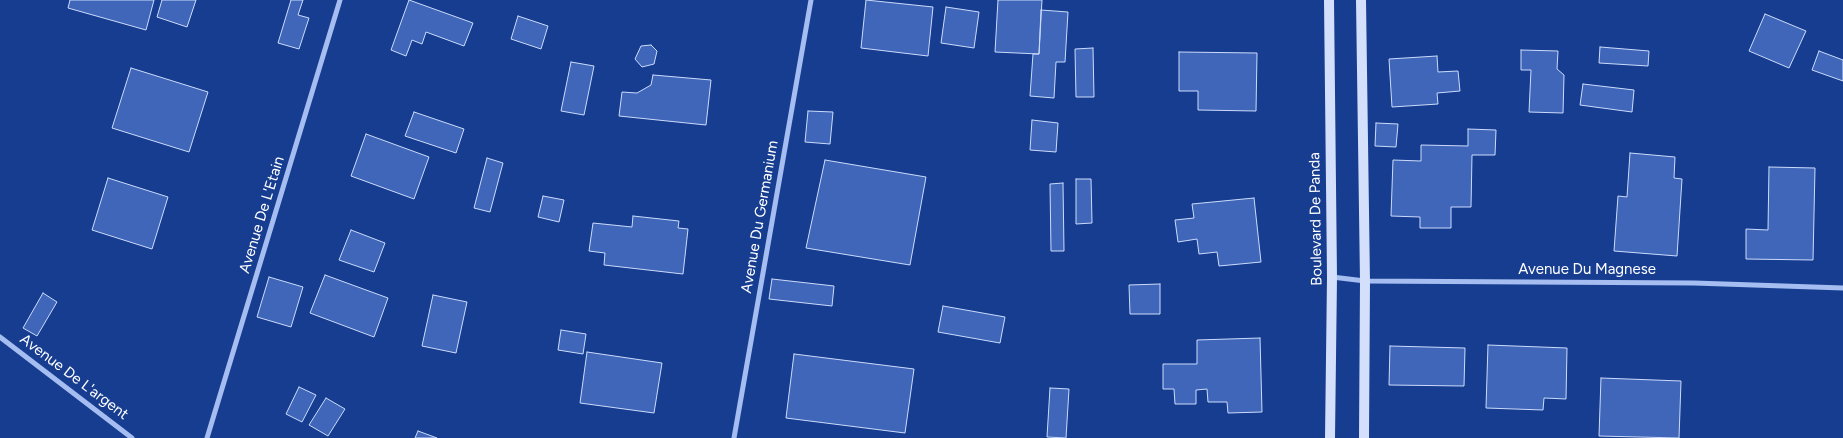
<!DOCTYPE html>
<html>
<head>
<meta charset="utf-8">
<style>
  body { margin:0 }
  canvas { display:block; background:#173d91 }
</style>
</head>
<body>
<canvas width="1843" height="438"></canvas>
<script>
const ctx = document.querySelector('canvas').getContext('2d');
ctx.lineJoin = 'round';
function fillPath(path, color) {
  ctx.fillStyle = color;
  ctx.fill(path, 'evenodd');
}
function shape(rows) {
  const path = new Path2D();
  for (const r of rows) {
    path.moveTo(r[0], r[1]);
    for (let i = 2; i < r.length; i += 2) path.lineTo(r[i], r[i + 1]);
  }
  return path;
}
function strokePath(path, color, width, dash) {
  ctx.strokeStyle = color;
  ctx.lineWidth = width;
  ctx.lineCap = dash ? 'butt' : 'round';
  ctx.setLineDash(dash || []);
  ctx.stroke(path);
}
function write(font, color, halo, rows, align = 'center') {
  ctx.font = font + ' Figtree,sans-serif';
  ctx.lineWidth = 4;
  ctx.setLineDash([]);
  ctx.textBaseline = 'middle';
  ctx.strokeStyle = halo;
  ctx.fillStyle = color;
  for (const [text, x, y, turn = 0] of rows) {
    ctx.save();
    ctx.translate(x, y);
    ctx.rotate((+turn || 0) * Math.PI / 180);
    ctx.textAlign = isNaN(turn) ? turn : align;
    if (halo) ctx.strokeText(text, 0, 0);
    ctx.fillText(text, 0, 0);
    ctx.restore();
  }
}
const building = shape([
  [70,0,154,0,146,30,68,8,70,0],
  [162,0,196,0,187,27,157,17,162,0],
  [291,0,303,0,298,15,309,18,299,49,278,43,291,0],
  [409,0,473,23,464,46,426,32,422,44,412,40,406,56,391,50,409,0],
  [866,0,933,7,928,56,861,48,866,0],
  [998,0,1042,0,1039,54,995,52,998,0],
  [946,7,979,12,974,48,941,43,946,7],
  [1041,10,1068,12,1065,62,1056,62,1054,98,1030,96,1033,54,1039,54,1041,10],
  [1765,14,1806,31,1789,68,1749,51,1765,14],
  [518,16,548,26,541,49,511,39,518,16],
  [651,45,657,51,654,64,642,67,635,59,641,46,651,45],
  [1600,47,1649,51,1648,66,1599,63,1600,47],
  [1093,48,1094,97,1076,97,1075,49,1093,48],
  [1521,50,1558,51,1557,69,1564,75,1563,113,1529,112,1531,70,1521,70,1521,50],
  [1819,51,1843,60,1843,81,1812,70,1819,51],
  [1179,52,1257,53,1256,111,1198,110,1198,91,1179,91,1179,52],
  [1437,56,1438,72,1458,71,1460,91,1437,93,1438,104,1392,107,1389,59,1437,56],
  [571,62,594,66,584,115,561,111,571,62],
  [131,68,208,92,189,152,112,128,131,68],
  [653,75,711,80,706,125,619,116,622,92,637,93,651,85,653,75],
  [1583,84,1634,90,1632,112,1580,105,1583,84],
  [808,111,833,112,830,144,805,142,808,111],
  [414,112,464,129,456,153,405,136,414,112],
  [1032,120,1058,123,1056,152,1030,150,1032,120],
  [1376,123,1398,124,1396,147,1375,146,1376,123],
  [1468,129,1496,130,1495,155,1472,155,1471,207,1451,207,1451,228,1420,228,1420,217,1391,216,1393,160,1421,161,1421,145,1468,146,1468,129],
  [366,134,429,157,414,199,351,176,366,134],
  [1630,153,1675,157,1674,178,1682,179,1677,256,1614,251,1618,196,1627,197,1630,153],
  [487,158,503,163,490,212,474,208,487,158],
  [825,160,926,177,910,265,806,248,825,160],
  [1769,167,1815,168,1813,260,1746,259,1746,229,1768,230,1769,167],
  [108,178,168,197,152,249,92,230,108,178],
  [1076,179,1091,179,1092,223,1076,224,1076,179],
  [1063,183,1064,251,1051,251,1050,184,1063,183],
  [543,196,564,200,559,222,538,217,543,196],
  [1254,198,1261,262,1219,266,1217,252,1199,254,1197,239,1178,242,1175,220,1194,218,1192,204,1254,198],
  [633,216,679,221,678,228,688,229,683,274,604,265,605,253,589,251,593,223,632,227,633,216],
  [351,230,385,243,374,272,339,260,351,230],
  [325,275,388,298,374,337,310,313,325,275],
  [269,277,303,287,291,327,257,317,269,277],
  [772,279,834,286,832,306,769,299,772,279],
  [1160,284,1160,314,1130,314,1129,285,1160,284],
  [43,293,57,302,37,336,23,328,43,293],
  [433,295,467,302,456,353,422,346,433,295],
  [943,306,1005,317,1000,343,938,332,943,306],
  [561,330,586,334,583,354,558,350,561,330],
  [1260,338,1262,412,1228,413,1227,402,1208,402,1207,389,1196,390,1196,404,1175,404,1174,389,1163,389,1163,364,1197,364,1197,340,1260,338],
  [1488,345,1567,348,1566,399,1544,398,1543,410,1486,408,1488,345],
  [1390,346,1465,348,1464,386,1389,385,1390,346],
  [587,352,662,363,654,413,580,403,587,352],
  [794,354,914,369,905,433,786,418,794,354],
  [1601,378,1681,381,1679,438,1599,436,1601,378],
  [299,387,316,395,302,422,286,414,299,387],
  [1050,388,1069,389,1066,438,1047,437,1050,388],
  [326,398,345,409,328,436,309,425,326,398],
  [418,431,437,438,415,438,418,431]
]);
const street = shape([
  [1332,277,1365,281,1694,283,1843,288],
  [0,337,132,438],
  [207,438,340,0],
  [734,438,811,0]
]);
const secondary = shape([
  [1329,0,1332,277,1330,438],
  [1361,0,1365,281,1364,438]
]);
const streetNames = [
  ["Avenue De L'Etain",262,215,-73],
  ["Avenue Du Germanium",760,217,-80],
  ["Boulevard De Panda",1316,219,-91],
  ["Avenue Du Magnese",1587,270],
  ["Avenue De L'argent",74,377,37]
];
fillPath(building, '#3f66b9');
strokePath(building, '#ccdbfb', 1);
strokePath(street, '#a5bdf0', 5);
strokePath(secondary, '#d3dffb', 10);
write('15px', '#fff', '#173d91', streetNames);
</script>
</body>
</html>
